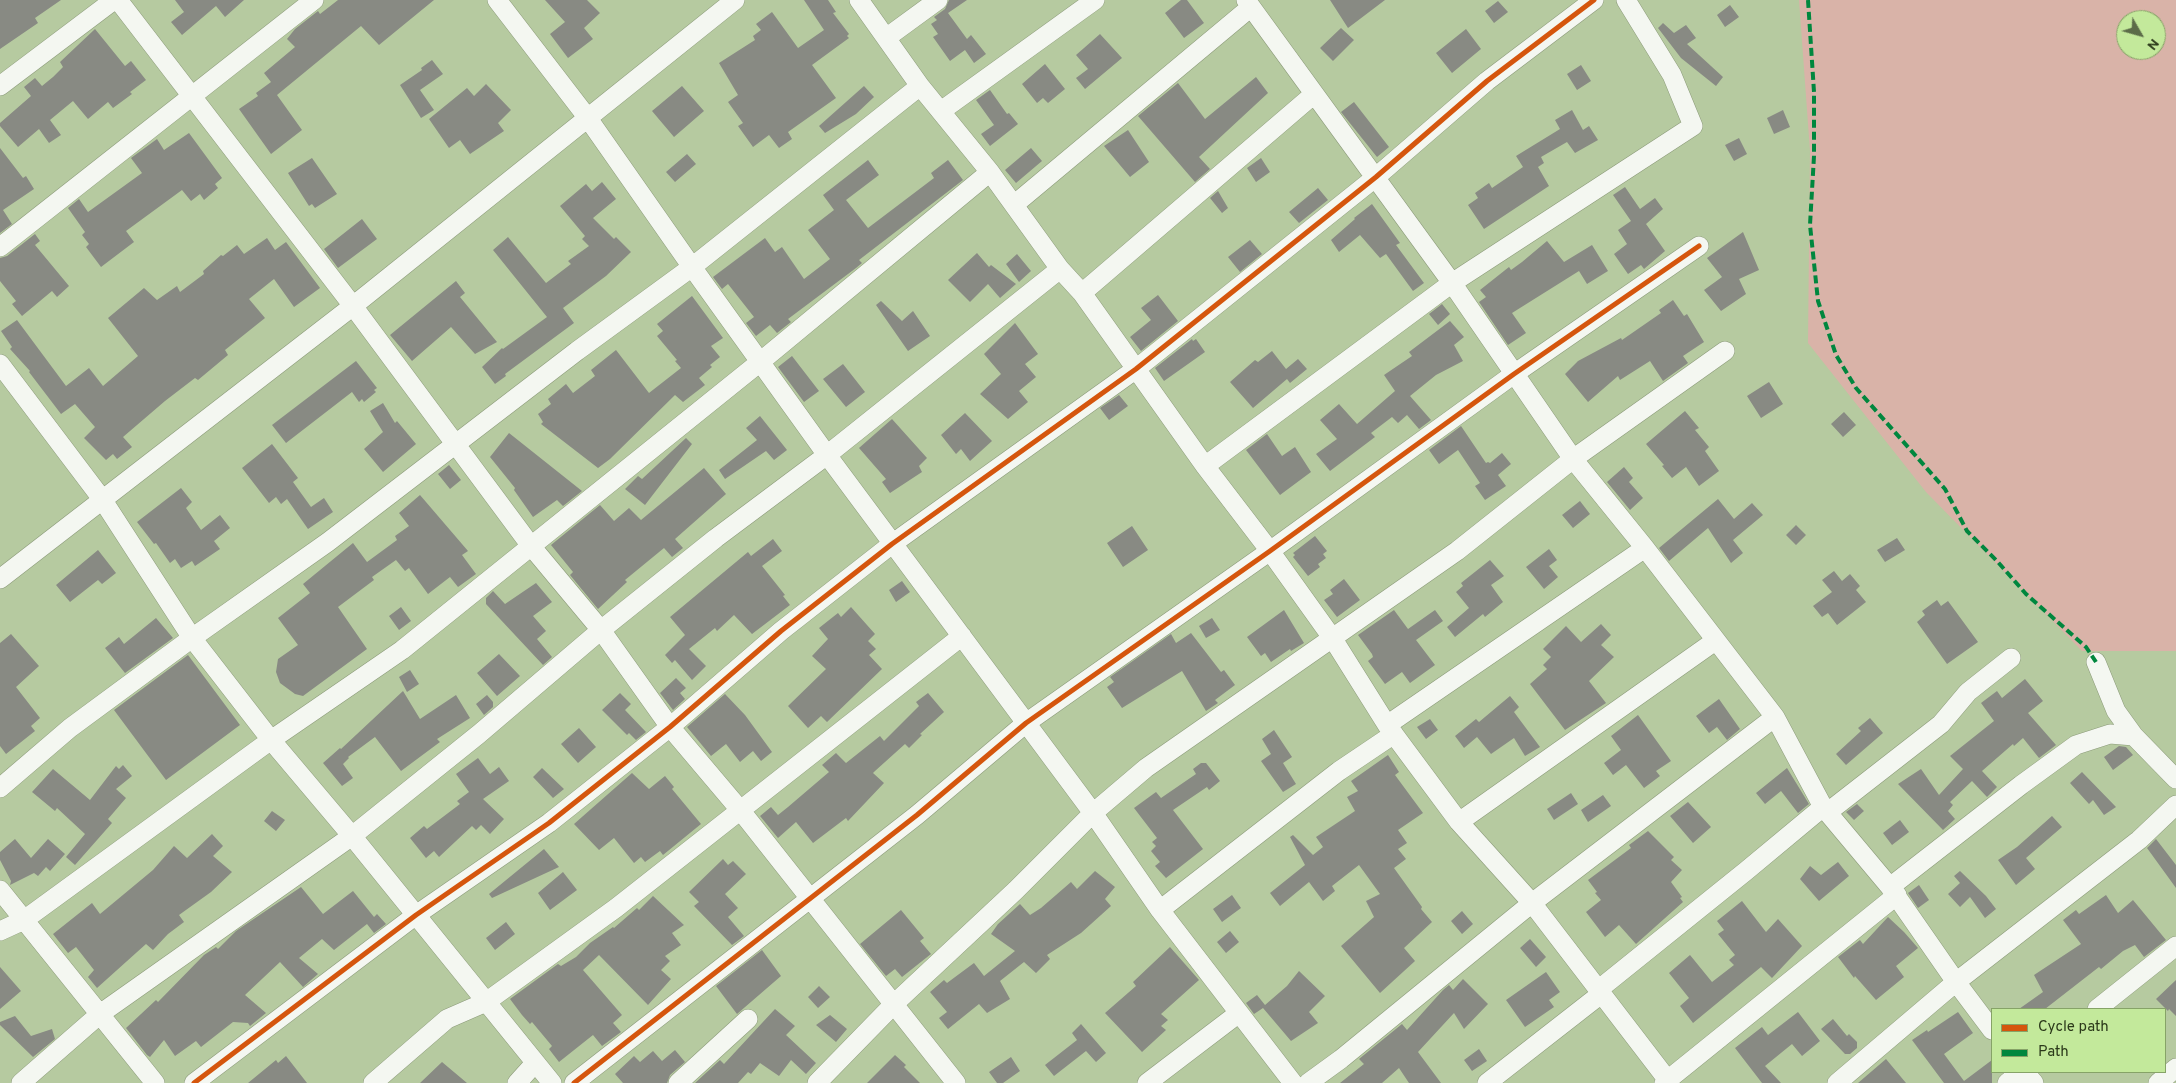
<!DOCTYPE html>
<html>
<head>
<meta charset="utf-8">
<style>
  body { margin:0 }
  #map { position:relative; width:2176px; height:1083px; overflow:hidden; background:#b6caa0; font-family:Overpass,sans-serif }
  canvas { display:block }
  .legend { position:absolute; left:1991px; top:1008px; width:175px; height:65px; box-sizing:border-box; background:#c3e99b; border:1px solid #86a367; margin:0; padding:6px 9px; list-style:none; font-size:15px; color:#2b391a }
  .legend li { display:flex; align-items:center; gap:10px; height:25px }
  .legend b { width:25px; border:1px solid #86a367 }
  .north { position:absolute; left:2116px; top:10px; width:50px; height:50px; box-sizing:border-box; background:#c3e99b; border:1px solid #86a367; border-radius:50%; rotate:128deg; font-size:14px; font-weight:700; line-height:20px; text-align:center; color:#2b391a }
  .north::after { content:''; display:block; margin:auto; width:18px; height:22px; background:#5c6c49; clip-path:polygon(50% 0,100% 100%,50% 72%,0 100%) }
</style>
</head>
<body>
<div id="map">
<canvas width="2176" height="1083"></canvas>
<ul class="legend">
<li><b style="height:6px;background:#d5560d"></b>Cycle path</li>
<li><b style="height:6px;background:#00873e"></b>Path</li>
</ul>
<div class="north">N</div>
</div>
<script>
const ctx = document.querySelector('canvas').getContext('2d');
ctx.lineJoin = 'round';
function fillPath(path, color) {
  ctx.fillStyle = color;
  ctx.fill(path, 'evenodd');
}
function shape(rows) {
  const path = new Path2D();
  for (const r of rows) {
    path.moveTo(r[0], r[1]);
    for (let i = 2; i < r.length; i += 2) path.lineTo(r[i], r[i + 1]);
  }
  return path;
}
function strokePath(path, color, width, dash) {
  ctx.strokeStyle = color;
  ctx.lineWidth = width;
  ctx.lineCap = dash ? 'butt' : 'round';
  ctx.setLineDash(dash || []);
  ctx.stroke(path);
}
const green = shape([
  [1799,0,2176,0,2176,651,2082,651,1926,492,1808,343,1810,151],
  [2126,20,2156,20,2156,50,2126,50]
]);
const building = shape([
  [0,0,61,0,35,18,38,23,0,49],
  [175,0,244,0,225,17,216,6,182,35,171,22,184,12],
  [338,0,434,0,379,45,361,26,277,95,302,130,271,154,239,109,258,96,256,93,271,82,264,73,295,47,287,39,295,29,318,11,320,14],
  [545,0,587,0,600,13,584,28,593,39,568,58,550,34,565,22],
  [804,0,828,0,836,12,833,13,849,34,847,36,849,38,812,65,836,98,788,132,792,139,779,148,769,135,753,147,738,126,743,123,728,102,738,95,719,63,755,40,753,36,761,30,756,24,772,12,798,48,824,30],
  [949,0,967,0,948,13,967,39,971,35,986,54,974,63,965,50,950,61,933,37,938,34,931,24,937,20,934,17,945,9],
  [1181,0,1187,0,1204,23,1184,38,1165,13],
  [1330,0,1385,0,1348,28],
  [1498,1,1508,12,1494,23,1485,11],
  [1730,5,1739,17,1725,27,1717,15],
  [1663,23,1674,33,1686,25,1696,38,1687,44,1723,77,1716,86,1681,58,1658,28],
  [1341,28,1354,40,1333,61,1320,48],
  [95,29,125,66,131,61,146,80,130,92,132,94,113,108,108,102,88,119,73,101,50,120,61,135,49,143,39,129,18,147,0,126,0,123,31,96,24,87,35,78,42,86,53,77,63,67,60,62],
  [1466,29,1481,49,1452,73,1436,53],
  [1100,34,1122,58,1085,89,1076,78,1088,69,1076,55],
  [432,60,443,74,420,90,434,110,421,118,400,85,422,70,421,68],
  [1045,64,1065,89,1048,103,1043,98,1037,103,1022,84],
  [1581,65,1591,81,1577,90,1567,74],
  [1256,77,1268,93,1199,157,1210,169,1195,182,1138,116,1178,83,1205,119],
  [486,84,511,110,498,123,504,131,470,154,460,140,449,148,429,119,467,88,474,96],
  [682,86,704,111,674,137,652,111],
  [864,86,874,97,856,114,825,133,819,126],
  [990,90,1007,114,1009,113,1018,124,990,146,981,134,994,125,976,100],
  [1354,102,1389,147,1377,157,1341,112],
  [1572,110,1583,130,1589,126,1598,140,1575,153,1567,142,1541,157,1544,163,1538,167,1549,186,1484,229,1468,205,1478,198,1475,193,1489,183,1492,188,1523,167,1516,156,1560,129,1555,120],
  [1783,110,1790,127,1774,134,1767,118],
  [1128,130,1149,162,1130,177,1104,146],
  [189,133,222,178,215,184,218,188,204,200,200,194,191,201,182,190,126,231,134,242,101,267,86,247,89,244,82,235,85,232,68,208,79,199,88,212,142,173,131,158,157,139,164,150],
  [1739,138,1747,154,1734,161,1725,145],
  [0,148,23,178,26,176,34,189,3,210,12,224,0,233],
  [1031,148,1042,161,1016,183,1005,170],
  [687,154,696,164,675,182,666,172],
  [312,158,337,194,315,208,312,204,309,206,288,173],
  [1261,158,1270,172,1256,182,1247,168],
  [868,160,879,175,846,200,868,228,934,178,931,173,948,160,963,180,859,260,862,263,856,268,788,319,791,322,777,333,770,325,756,336,746,323,754,317,728,284,722,289,713,277,765,238,775,252,782,247,804,279,830,259,808,230,834,210,823,195],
  [602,182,616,199,593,218,614,239,616,237,631,252,606,276,563,308,574,323,505,374,506,376,495,384,482,367,502,348,503,349,547,317,493,250,508,237,546,283,571,264,568,261,589,246,582,239,585,236,560,206,586,184,592,191],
  [1625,187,1640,209,1655,198,1663,209,1646,224,1665,251,1644,269,1641,265,1628,274,1614,254,1627,244,1618,230,1631,221,1613,195],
  [1318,188,1328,200,1299,223,1289,212],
  [1218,191,1228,208,1222,213,1210,198],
  [1372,204,1400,243,1396,245,1424,283,1413,291,1386,254,1380,258,1360,235,1339,252,1331,240,1355,219,1354,218],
  [362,219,377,239,338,268,324,249],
  [1743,232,1759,270,1739,279,1746,294,1721,311,1704,290,1722,277,1707,258],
  [35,234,40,241,35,245,69,286,57,297,52,291,22,316,12,304,16,301,0,281,0,258,7,256],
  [267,238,275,250,286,242,320,288,294,307,274,279,249,299,265,318,225,350,228,355,198,380,195,378,165,401,123,437,132,447,117,459,113,454,106,460,84,438,95,427,75,404,61,414,29,372,30,371,10,349,12,347,1,331,17,320,66,386,89,368,103,386,138,356,108,318,144,288,157,300,177,286,180,292,204,274,203,271,221,255,223,256,237,245,244,254],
  [1250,240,1262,254,1240,272,1228,257],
  [1547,241,1564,262,1592,245,1608,271,1587,284,1579,271,1512,313,1526,333,1508,345,1479,302,1486,297,1480,290,1509,267,1511,270,1522,262],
  [977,253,989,267,991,265,1016,284,1000,298,988,284,970,302,948,280],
  [1017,254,1031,271,1019,282,1006,264],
  [456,281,465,293,460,297,497,342,475,354,451,327,412,361,390,335],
  [1158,295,1178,321,1141,351,1130,337,1151,320,1141,308],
  [692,296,723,338,711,346,720,357,710,365,712,367,699,378,705,385,683,402,675,395,610,459,598,468,541,424,543,422,538,414,551,404,548,399,566,384,573,393,595,376,591,370,616,350,649,393,681,368,675,361,677,360,657,336,663,331,657,324],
  [1673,300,1684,316,1687,314,1704,342,1683,356,1688,363,1663,381,1650,361,1620,380,1618,376,1588,402,1565,374,1578,361,1621,338,1622,340,1661,313,1659,310],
  [881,301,902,321,913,311,930,336,908,351,876,305],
  [1442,304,1450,314,1438,325,1429,314],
  [1450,321,1464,337,1454,345,1463,361,1436,375,1410,396,1431,420,1419,429,1407,415,1398,423,1392,417,1371,433,1375,437,1330,471,1316,454,1337,439,1320,420,1339,404,1357,424,1395,391,1384,375,1412,356,1409,352],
  [1015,323,1038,354,1025,364,1036,377,1019,391,1028,402,1008,419,980,394,1001,374,984,354],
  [1192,339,1193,341,1196,339,1205,352,1164,381,1155,368],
  [1272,351,1286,369,1298,359,1307,369,1290,383,1287,379,1253,408,1230,382,1255,360,1258,362],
  [792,356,819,391,804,402,778,367],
  [356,361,377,388,374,390,376,392,364,402,362,399,359,402,352,392,286,443,272,425],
  [843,364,865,392,846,407,823,379],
  [1769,382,1783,404,1761,418,1747,396],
  [1119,395,1128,406,1109,420,1100,408],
  [383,403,395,423,397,421,416,444,383,472,364,449,383,432,370,411],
  [1685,411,1699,428,1695,430,1709,447,1705,451,1719,471,1699,486,1686,467,1672,478,1662,466,1664,465,1646,444],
  [1844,412,1856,425,1843,437,1831,424],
  [965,413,992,441,970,461,961,449,956,454,941,435],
  [760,416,787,450,774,460,766,451,725,479,719,470,757,440,746,428],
  [892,419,927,458,919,466,922,472,890,493,882,482,886,479,859,448],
  [1461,426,1486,463,1488,462,1490,463,1502,453,1511,464,1498,475,1506,486,1485,500,1475,486,1480,483,1458,450,1439,464,1429,450],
  [509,433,582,491,563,506,557,500,533,517,514,490,515,488,490,457],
  [1267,434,1282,456,1295,447,1311,472,1280,495,1246,450],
  [686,438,692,444,645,505,625,489,638,476,642,479],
  [272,444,298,478,293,482,311,507,324,498,333,512,308,529,287,499,281,504,276,497,269,503,242,468],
  [449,465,461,480,450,489,438,474],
  [1624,467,1633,478,1629,482,1643,498,1630,510,1607,482],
  [704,468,726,494,675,539,683,548,672,557,664,548,625,580,627,582,598,609,570,575,573,572,551,545,600,505,614,521,629,508,641,520],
  [181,488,192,502,186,508,201,530,220,515,230,528,214,541,220,549,195,566,192,561,181,568,175,559,170,563,156,543,154,544,137,522],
  [420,495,468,551,462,555,476,574,458,587,450,577,428,594,409,568,405,571,396,560,372,577,374,580,338,607,367,649,303,696,295,694,280,683,276,672,278,659,298,645,278,618,310,593,303,584,353,543,367,562,397,540,395,536,409,526,399,513],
  [1718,499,1734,519,1752,503,1763,515,1733,540,1743,553,1731,563,1708,528,1669,561,1659,548],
  [1580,501,1590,514,1573,528,1562,515],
  [1796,525,1806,535,1796,545,1786,535],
  [1132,526,1148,550,1123,567,1107,543],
  [1315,536,1327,551,1323,554,1326,558,1318,564,1320,567,1308,576,1293,557,1295,555,1293,553],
  [1897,538,1905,550,1885,562,1877,550],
  [773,539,782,551,762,566,785,595,783,596,790,605,752,634,734,615,717,631,715,628,689,649,706,666,692,680,675,660,672,663,665,655,685,635,670,617,748,552,751,556],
  [1549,549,1557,560,1549,566,1558,577,1544,589,1526,567],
  [98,550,116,573,102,584,98,580,70,602,56,585],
  [1490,560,1504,576,1491,585,1503,602,1485,617,1483,614,1455,637,1447,627,1469,608,1456,592,1463,586,1461,583],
  [1834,571,1842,581,1850,574,1860,586,1856,590,1866,602,1837,625,1828,613,1822,617,1813,606,1832,592,1822,580],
  [1344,579,1360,600,1337,617,1324,600,1333,594,1330,590],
  [902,581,910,592,896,602,889,590],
  [536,583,552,602,533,616,546,631,537,639,552,657,543,665,486,604,486,598,493,591,505,604],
  [1937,600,1941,606,1948,601,1978,642,1947,664,1917,622,1925,615,1922,611],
  [401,607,411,621,399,630,389,616],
  [851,607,875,634,868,641,876,649,869,655,882,669,827,722,821,716,808,728,788,706,826,669,812,656,828,639,819,628,838,613,841,617],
  [1284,610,1304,643,1291,651,1290,649,1271,662,1265,653,1261,656,1247,637],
  [1394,610,1408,629,1435,610,1443,621,1416,640,1435,665,1410,683,1402,672,1385,684,1368,661,1373,657,1372,654,1358,635],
  [156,618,173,638,125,673,105,648,119,637,124,644],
  [1212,618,1220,630,1206,638,1199,626],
  [1601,624,1611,635,1601,645,1614,657,1589,681,1606,703,1565,730,1530,684,1547,669,1543,665,1551,657,1543,649,1566,626,1581,642],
  [1191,633,1221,672,1224,670,1235,685,1215,700,1218,703,1206,711,1182,671,1122,708,1107,687,1114,682,1110,677,1171,634,1176,643],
  [11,634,39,666,16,687,40,718,31,726,35,731,6,754,0,746,0,643],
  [499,654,520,676,497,696,477,673],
  [188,655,240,725,166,780,114,710],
  [410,670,419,684,407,692,399,677],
  [676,678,686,688,680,693,685,699,673,710,660,693],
  [2025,679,2043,701,2028,713,2056,745,2039,758,2023,738,2014,746,2013,744,1982,771,1997,787,1987,797,1972,781,1950,802,1953,805,1948,811,1955,819,1943,830,1898,784,1921,769,1939,795,1963,769,1950,756,1994,721,1981,703,1997,691,2002,698],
  [403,691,420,719,456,695,470,718,437,739,440,742,401,771,375,737,348,757,349,758,343,764,353,778,342,786,323,763,340,748,341,749],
  [620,693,631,704,625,710,646,732,636,740,629,733,627,735,602,710],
  [928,693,944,712,920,734,922,735,909,748,905,744,875,771,873,773,884,783,848,821,846,818,813,843,796,822,778,838,760,816,771,807,778,815,788,807,829,772,822,765,836,753,846,763,880,736,884,741,919,706,916,702],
  [725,694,745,715,772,752,761,761,753,751,740,762,726,744,711,756,687,727],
  [487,695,493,702,493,707,484,715,476,704],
  [1510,696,1519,707,1514,712,1540,747,1525,756,1514,738,1491,754,1477,737,1464,748,1455,736,1476,719,1479,722],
  [1719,699,1740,729,1727,740,1717,727,1709,733,1696,716],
  [1638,715,1671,761,1656,771,1660,776,1644,788,1626,765,1613,775,1604,763,1621,750,1611,736],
  [1870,718,1883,733,1846,765,1836,754,1861,731,1858,728],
  [1430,719,1438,730,1426,739,1417,727],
  [579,728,596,747,578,763,561,744],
  [1274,730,1292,757,1283,763,1296,784,1283,792,1261,761,1271,754,1262,739],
  [2119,746,2126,747,2133,755,2113,770,2104,757],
  [1388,755,1399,772,1395,775,1423,813,1398,830,1407,843,1398,849,1406,859,1394,868,1422,907,1421,909,1432,922,1404,948,1415,961,1380,993,1341,946,1374,917,1366,901,1380,894,1359,865,1332,886,1335,891,1323,901,1309,882,1280,906,1270,893,1305,865,1290,837,1293,835,1313,855,1323,847,1316,837,1355,811,1347,797,1358,791,1351,781],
  [478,758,490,774,499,767,509,781,483,799,504,819,490,834,481,825,476,830,472,826,439,857,434,851,426,858,410,838,424,826,427,829,460,804,457,801,469,792,456,774],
  [1201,763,1206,763,1220,781,1209,790,1207,787,1173,810,1203,849,1166,878,1155,866,1160,862,1151,851,1156,846,1152,842,1157,838,1134,808,1156,792,1161,798,1196,774,1193,769],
  [123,765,132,776,116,789,126,798,108,819,112,823,75,865,66,857,85,834,57,808,55,811,32,792,53,769,90,800,116,766,119,769],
  [542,768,564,789,553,798,533,777],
  [1787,768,1809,804,1798,813,1781,791,1765,804,1756,793],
  [2082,772,2116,807,2104,815,2093,800,2089,804,2070,783],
  [632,773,649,789,665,776,674,787,672,789,701,824,663,855,660,851,645,862,641,857,634,863,614,838,599,850,574,824],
  [1571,793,1578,804,1554,820,1547,809],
  [1603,795,1611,806,1588,822,1581,810],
  [1688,802,1711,827,1693,843,1670,816],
  [1857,804,1864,811,1854,820,1846,812],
  [272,811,285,820,276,831,264,821],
  [2052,816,2062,827,2026,858,2035,869,2016,885,1998,860,2017,847],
  [1900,820,1909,832,1892,845,1883,833],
  [1648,831,1674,857,1671,860,1682,870,1671,882,1682,897,1680,898,1683,902,1636,944,1619,925,1605,937,1586,912,1601,900,1595,893,1597,892,1588,880,1631,848,1629,845],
  [212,834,223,846,213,856,232,872,211,892,179,915,184,922,168,934,153,950,146,944,97,988,88,977,94,970,76,947,68,953,53,934,92,903,100,914,153,870,174,846,187,858],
  [15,839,31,858,48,839,65,854,50,871,46,867,38,876,34,873,10,885,11,881,0,860,0,852],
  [2156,839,2176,865,2176,888,2147,848],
  [544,849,559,867,492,898,489,894],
  [723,859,728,865,733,861,746,874,725,894,738,908,728,917,744,936,732,945,694,906,699,902,689,892],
  [1838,862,1849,876,1819,901,1800,879,1810,866,1821,875],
  [1095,871,1115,887,1105,899,1111,906,1081,933,1047,955,1050,959,1036,973,1024,962,1000,981,1010,999,987,1013,979,1004,948,1029,939,1018,947,1012,930,992,944,980,947,983,974,963,984,976,1015,951,991,934,998,924,1020,904,1030,915,1041,908,1071,882,1077,889],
  [1960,871,1986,896,1996,909,1985,918,1970,897,1960,907,1948,894,1960,883,1954,876],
  [563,872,577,890,550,910,538,893],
  [1919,885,1929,900,1918,908,1908,893],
  [301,887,323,914,353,891,374,917,377,914,386,924,374,933,367,924,334,950,322,939,299,958,318,974,303,987,280,962,245,995,266,1013,250,1026,248,1023,233,1022,201,1047,196,1041,175,1056,164,1040,150,1057,147,1055,126,1028,156,1000,158,1002,204,955,216,947,218,949,236,931],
  [1232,895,1241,908,1222,922,1213,909],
  [2106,895,2118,913,2133,900,2166,940,2144,957,2135,945,2123,951,2101,969,2099,967,2045,1009,2019,1009,2043,992,2034,975,2081,944,2063,920,2076,910,2079,914],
  [653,896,684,925,672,933,681,945,665,956,670,961,661,970,671,979,648,1005,599,955,583,970,622,1015,613,1023,621,1032,602,1046,593,1035,559,1062,549,1049,552,1046,532,1022,530,1024,522,1015,510,999,558,964,561,966,576,957,590,943,613,927,614,928,637,908,639,910],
  [1742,901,1766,932,1778,919,1802,946,1772,978,1761,967,1693,1023,1680,1006,1689,998,1669,973,1690,955,1712,982,1734,965,1729,960,1735,955,1718,934,1724,930,1717,921],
  [901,910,924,938,920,941,931,954,902,977,895,969,886,976,860,944],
  [1462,911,1473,924,1462,934,1451,921],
  [1888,917,1904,932,1918,948,1896,966,1904,977,1876,1000,1855,976,1854,978,1838,957,1860,940,1863,944],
  [506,922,515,934,495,950,486,938],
  [1230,931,1239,942,1226,953,1217,942],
  [1530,939,1546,957,1536,967,1520,948],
  [1170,947,1199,980,1161,1014,1168,1020,1161,1026,1166,1030,1142,1052,1105,1013,1136,986,1133,982],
  [762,950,781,976,737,1014,716,986],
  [0,967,21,991,0,1009],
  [1299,971,1325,996,1309,1012,1318,1023,1291,1041,1263,1008,1254,1014,1246,1003,1257,995,1265,1005,1287,986],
  [1546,972,1560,992,1549,1000,1554,1007,1525,1027,1506,1000],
  [1463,979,1488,1004,1464,1029,1454,1013,1418,1052,1441,1083,1409,1083,1399,1068,1382,1083,1340,1083,1364,1064,1359,1059,1402,1024,1407,1030,1443,990,1449,985,1453,990],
  [2176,980,2176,1016,2169,1009,2168,1011,2156,999],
  [819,986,830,997,818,1008,808,997],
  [775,1009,795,1026,786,1035,816,1063,806,1074,791,1060,779,1076,760,1063,751,1074,748,1072,738,1083,695,1083,720,1060,724,1064],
  [1798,1012,1820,1041,1802,1056,1792,1044,1765,1066,1781,1083,1762,1083,1735,1048,1762,1027,1768,1035],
  [1958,1012,1973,1033,1944,1054,1964,1081,1992,1060,1992,1083,1944,1083,1912,1040,1927,1030,1928,1032],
  [830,1015,847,1029,836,1042,816,1025],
  [15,1016,31,1036,52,1029,55,1039,33,1057,0,1025,0,1022],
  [1833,1019,1847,1036,1849,1034,1857,1042,1857,1048,1850,1054,1845,1054,1821,1029],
  [1081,1024,1106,1053,1096,1062,1086,1051,1054,1076,1045,1065,1077,1040,1072,1033],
  [1479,1049,1487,1061,1472,1071,1464,1060],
  [675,1050,685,1062,670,1075,667,1083,623,1083,615,1074,634,1056,640,1062,653,1051,662,1061],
  [895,1055,906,1065,904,1067,920,1083,867,1083],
  [286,1056,307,1083,248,1083,276,1060,278,1063],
  [1011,1057,1020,1071,1003,1083,997,1083,989,1072],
  [1886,1059,1906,1083,1858,1083],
  [442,1062,467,1083,420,1083]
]);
const minor = shape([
  [118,0,353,306,531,546,601,630,670,727,741,811,956,1083],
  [497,0,587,117,692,267,827,455,1093,813,1160,910,1293,1083],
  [859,0,920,86,990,172,1060,269,1082,293,1205,466,1270,551,1333,639,1387,725,1459,822,1532,903,1670,1083],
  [1246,0,1452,283,1573,459,1645,548,1775,717,1823,807,1890,887,1956,982,1992,1030],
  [886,38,938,0],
  [0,86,114,0],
  [941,111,1095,0],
  [1015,204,1251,7],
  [0,247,314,0],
  [1082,293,1313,95],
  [0,364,102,499,192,638,271,740,352,836,552,1083],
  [1205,466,1452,283,1693,126,1672,75,1626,0],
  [0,579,353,306,735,0],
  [2096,662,2116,711,2134,736],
  [1387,725,1645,548],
  [0,788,70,728,192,638,328,542,577,351,692,267,920,86],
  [1828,812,1941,724,1968,692,2011,658],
  [1459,822,1715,641],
  [1890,887,2021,785,2076,745,2110,734,2134,736,2176,779],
  [0,890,155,1083],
  [1160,910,1339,771,1394,734],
  [0,931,24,920,271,740,402,650,760,362,990,172],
  [1598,990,1746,871,1823,807],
  [2097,1009,2176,946],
  [2024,1072,2034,1083],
  [21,1083,100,1014,352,836,479,734,601,630,716,538,827,455,1060,269],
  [194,1083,416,915,549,823,670,727,781,631,892,544,1136,369,1376,177,1487,81,1594,0],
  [373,1083,447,1019,486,1002,616,908,962,636],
  [517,1083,535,1063],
  [574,1083,917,815,1026,723,1270,551,1514,374,1699,246],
  [678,1083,748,1019],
  [817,1083,894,1004,1016,890,1093,813,1146,768,1457,551,1573,459,1725,351],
  [1147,1083,1239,1013],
  [1308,1083,1341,1059,1532,903,1775,717],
  [1487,1083,1601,994],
  [1664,1083,1897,895],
  [1837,1083,1956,982,2139,840,2176,805],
  [2007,1083,2021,1072],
  [2158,1083,2176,1068]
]);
const quiet = shape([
  [1808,0,1814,92,1814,156,1810,225,1818,301,1836,355,1856,388,1945,489,1967,531,1997,561,2026,594,2086,647,2096,662]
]);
const cycleway = shape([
  [194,1083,416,915,549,823,670,727,781,631,892,544,1136,369,1376,177,1487,81,1594,0],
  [574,1083,917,815,1026,723,1270,551,1514,374,1699,246]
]);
fillPath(green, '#d9b3a8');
fillPath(building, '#888a83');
strokePath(minor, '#8b9a79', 20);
strokePath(minor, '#f4f7f1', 19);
strokePath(quiet, '#00873e', 4, [8, 4]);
strokePath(cycleway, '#d5560d', 5);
</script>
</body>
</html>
